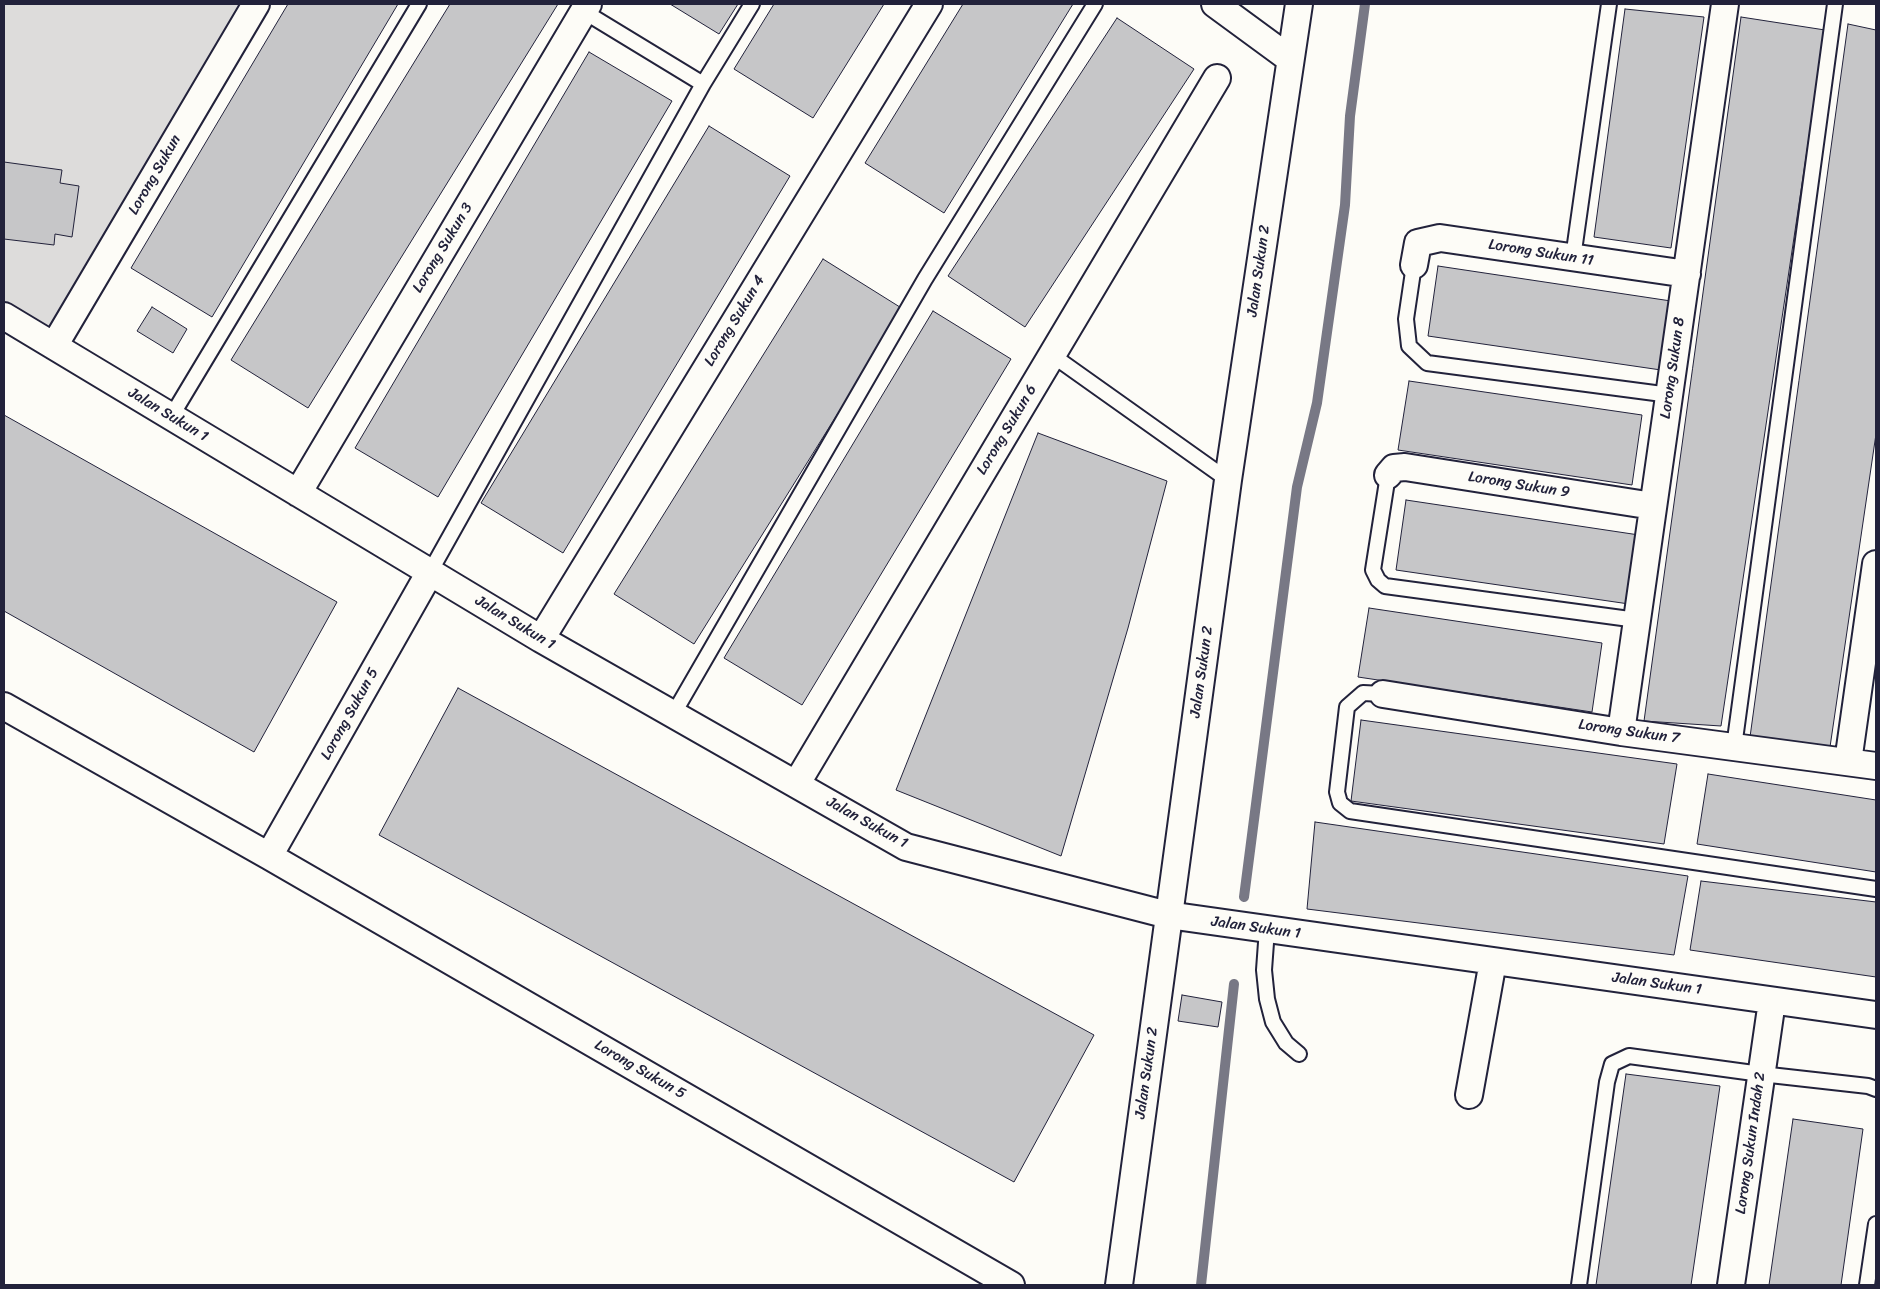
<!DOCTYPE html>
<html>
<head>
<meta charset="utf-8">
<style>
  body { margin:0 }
  #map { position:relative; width:1880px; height:1289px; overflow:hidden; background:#fdfcf7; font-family:Sriracha,sans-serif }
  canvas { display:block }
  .frame { position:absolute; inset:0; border:5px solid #22223b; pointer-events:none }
</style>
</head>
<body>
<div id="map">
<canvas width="1880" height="1289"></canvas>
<div class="frame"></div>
</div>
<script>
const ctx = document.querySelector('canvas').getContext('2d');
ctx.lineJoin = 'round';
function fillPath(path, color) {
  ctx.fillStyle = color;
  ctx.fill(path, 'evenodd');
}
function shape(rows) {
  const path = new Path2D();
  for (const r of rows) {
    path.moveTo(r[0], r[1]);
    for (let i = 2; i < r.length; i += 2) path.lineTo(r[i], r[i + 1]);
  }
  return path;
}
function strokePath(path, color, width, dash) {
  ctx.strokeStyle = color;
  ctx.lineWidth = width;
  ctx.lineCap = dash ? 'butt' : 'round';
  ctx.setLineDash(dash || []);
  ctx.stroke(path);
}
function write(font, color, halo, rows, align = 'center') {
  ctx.font = font + ' Sriracha,sans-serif';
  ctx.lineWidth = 5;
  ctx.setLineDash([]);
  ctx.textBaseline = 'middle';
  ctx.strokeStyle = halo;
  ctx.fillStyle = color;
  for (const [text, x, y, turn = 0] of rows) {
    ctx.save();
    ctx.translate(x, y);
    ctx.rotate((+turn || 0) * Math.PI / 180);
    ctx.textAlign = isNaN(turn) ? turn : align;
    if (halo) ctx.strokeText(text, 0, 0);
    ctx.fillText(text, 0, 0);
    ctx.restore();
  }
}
const green = shape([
  [6,4,256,4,54,346,4,316,4,6]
]);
const stream = shape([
  [1244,897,1297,487,1317,403,1345,205,1350,116,1365,4],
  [1201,1285,1234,984]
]);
const building = shape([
  [288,4,398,4,212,317,131,268,288,4],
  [450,4,558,4,308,408,231,360,450,4],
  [670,4,738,4,719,34,670,4],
  [774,4,884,4,813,118,734,69,774,4],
  [963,4,1073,4,944,213,865,163,963,4],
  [1625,9,1704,17,1671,248,1594,237,1625,9],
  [1741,17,1825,30,1721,726,1644,721,1741,17],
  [1117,18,1194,69,1025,327,948,276,1117,18],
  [1848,24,1876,30,1876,434,1830,747,1750,737,1848,24],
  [589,52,672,101,438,497,355,448,589,52],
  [709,126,790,176,563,553,481,503,709,126],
  [4,162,62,170,60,183,79,186,72,237,55,234,54,245,4,239,4,162],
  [823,259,903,309,694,644,614,594,823,259],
  [1438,266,1671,301,1661,370,1428,336,1438,266],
  [152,307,187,329,173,353,137,331,152,307],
  [933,311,1011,359,802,705,724,658,933,311],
  [1409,381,1642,415,1632,485,1398,450,1409,381],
  [4,415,337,602,254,752,4,611,4,415],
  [1038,433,1167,481,1128,628,1061,856,896,790,1038,433],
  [1406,500,1639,535,1629,604,1396,570,1406,500],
  [1369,608,1602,643,1592,712,1358,677,1369,608],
  [458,688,1094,1035,1014,1182,379,835,458,688],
  [1361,720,1677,764,1664,844,1351,801,1361,720],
  [1708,774,1876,800,1876,872,1697,844,1708,774],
  [1315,822,1688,876,1674,955,1307,909,1315,822],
  [1701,881,1876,902,1876,977,1690,950,1701,881],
  [1182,995,1222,1002,1218,1027,1178,1021,1182,995],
  [1626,1074,1720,1086,1691,1285,1596,1285,1626,1074],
  [1793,1119,1863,1129,1841,1285,1769,1285,1793,1119]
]);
const lane = shape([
  [583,11,703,84],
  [1573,258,1609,4],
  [1414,265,1406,319,1409,346,1427,363,1670,395],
  [1052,355,1228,480],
  [171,417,419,4],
  [1388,475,1373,570,1378,580,1385,586,1637,620],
  [430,572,703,84,752,4],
  [1383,694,1363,693,1347,707,1337,792,1340,803,1350,811,1876,889],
  [674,713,925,279,1095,4],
  [1734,747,1835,4],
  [1267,929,1264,970,1267,999,1273,1022,1286,1043,1299,1054],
  [1579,1285,1607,1082,1612,1064,1629,1056,1761,1074,1868,1086,1876,1089],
  [1867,1285,1876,1224]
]);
const street = shape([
  [1215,4,1290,59],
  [1414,265,1418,243,1440,238,1687,274],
  [4,316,541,639,906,847,1168,915,1876,1015],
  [54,346,256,4],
  [1388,475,1394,468,1405,467,1653,506],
  [298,493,588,4],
  [541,639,929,4],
  [1383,694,1621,732,1876,766],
  [4,706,269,856,1011,1285],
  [1621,732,1725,4],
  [1848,762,1876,564],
  [797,783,1217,78],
  [269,856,430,572],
  [1469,1095,1493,961],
  [1119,1285,1228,480,1299,4],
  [1731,1285,1772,1001]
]);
const streetNames = [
  ["Lorong Sukun",155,175,-60],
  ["Lorong Sukun 3",443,248,-59],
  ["Lorong Sukun 11",1541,253,9],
  ["Jalan Sukun 2",1259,271,-82],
  ["Lorong Sukun 4",735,321,-59],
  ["Lorong Sukun 8",1673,368,-82],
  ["Jalan Sukun 1",168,415,31],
  ["Lorong Sukun 6",1007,430,-59],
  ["Lorong Sukun 9",1519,485,9],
  ["Jalan Sukun 1",515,623,31],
  ["Jalan Sukun 2",1202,672,-82],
  ["Lorong Sukun 5",350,714,-61],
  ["Lorong Sukun 7",1629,732,8],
  ["Jalan Sukun 1",867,823,29],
  ["Jalan Sukun 1",1256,928,8],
  ["Jalan Sukun 1",1657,984,8],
  ["Lorong Sukun 5",640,1070,30],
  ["Jalan Sukun 2",1147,1073,-82],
  ["Lorong Sukun Indah 2",1751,1143,-82]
];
fillPath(green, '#dddcdb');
strokePath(stream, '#787885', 10);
fillPath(building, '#c6c6c8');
strokePath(building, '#22223b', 1);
strokePath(lane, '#22223b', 18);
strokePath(street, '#22223b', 30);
strokePath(lane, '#fdfcf7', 14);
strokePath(street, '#fdfcf7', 26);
write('15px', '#22223b', '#fdfcf7', streetNames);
</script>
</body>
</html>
